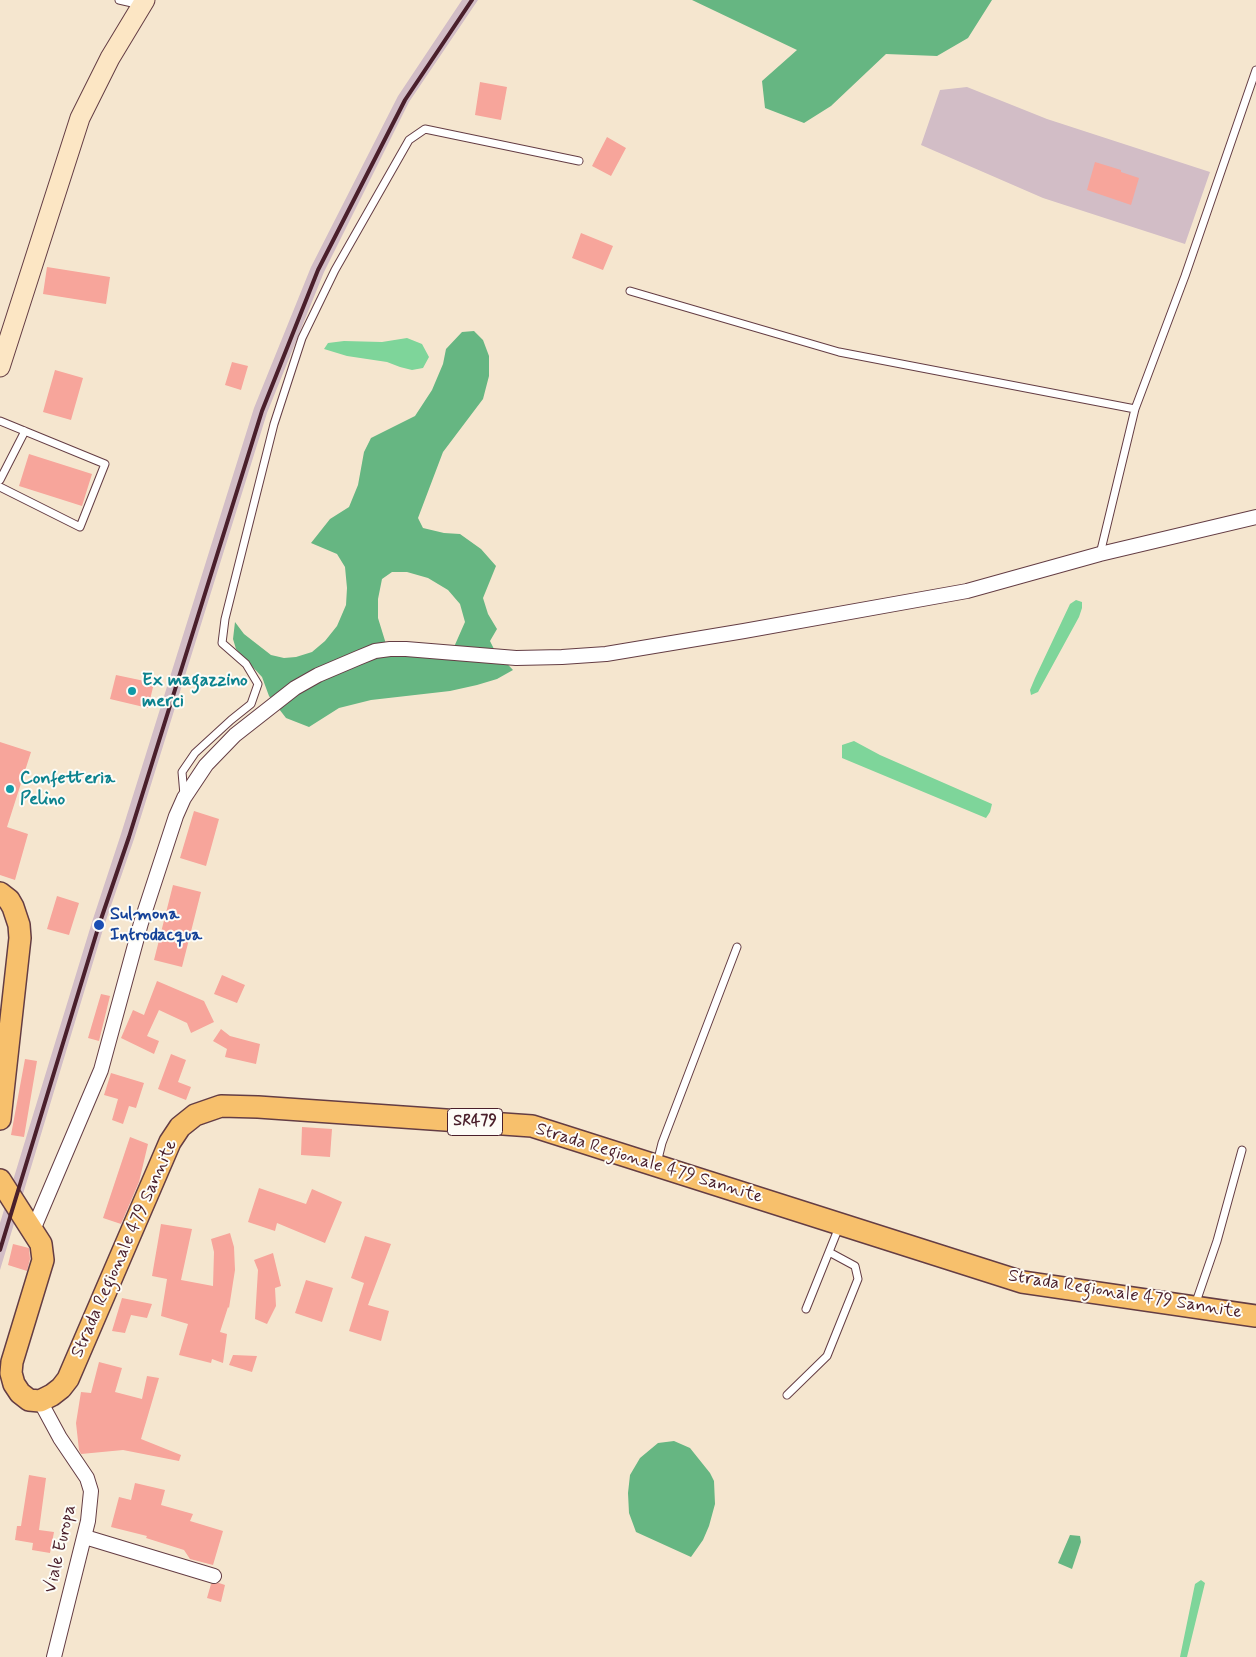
<!DOCTYPE html>
<html>
<head>
<meta charset="utf-8">
<style>
  body { margin:0 }
  canvas { display:block; background:#f5e6cf }
</style>
</head>
<body>
<canvas width="1256" height="1657"></canvas>
<script>
const ctx = document.querySelector('canvas').getContext('2d');
ctx.lineJoin = 'round';
function fillPath(path, color) {
  ctx.fillStyle = color;
  ctx.fill(path, 'evenodd');
}
function shape(rows) {
  const path = new Path2D();
  for (const r of rows) {
    path.moveTo(r[0], r[1]);
    for (let i = 2; i < r.length; i += 2) path.lineTo(r[i], r[i + 1]);
  }
  return path;
}
function strokePath(path, color, width, dash) {
  ctx.strokeStyle = color;
  ctx.lineWidth = width;
  ctx.lineCap = dash ? 'butt' : 'round';
  ctx.setLineDash(dash || []);
  ctx.stroke(path);
}
function write(font, color, halo, rows, align = 'center') {
  ctx.font = font + ' Mynerve,sans-serif';
  ctx.lineWidth = 4;
  ctx.setLineDash([]);
  ctx.textBaseline = 'middle';
  ctx.strokeStyle = halo;
  ctx.fillStyle = color;
  for (const [text, x, y, turn = 0] of rows) {
    ctx.save();
    ctx.translate(x, y);
    ctx.rotate((+turn || 0) * Math.PI / 180);
    ctx.textAlign = isNaN(turn) ? turn : align;
    if (halo) ctx.strokeText(text, 0, 0);
    ctx.fillText(text, 0, 0);
    ctx.restore();
  }
}
const industrial = shape([
  [462,0,478,0,409,102,324,272,267,413,134,839,104,926,0,1270,0,1223,92,922,121,834,254,408,311,267,398,96],
  [967,87,1047,119,1210,172,1185,244,1043,198,921,145,940,90]
]);
const green = shape([
  [407,338,422,344,429,357,423,368,412,370,400,367,387,362,347,356,324,349,328,343,344,341,382,342],
  [1076,600,1082,602,1082,608,1079,617,1038,692,1031,695,1030,690,1035,678,1070,604],
  [854,741,880,755,992,804,990,812,986,818,842,758,842,745],
  [1201,1580,1205,1583,1187,1657,1180,1657,1195,1584]
]);
const forest = shape([
  [692,0,992,0,968,38,937,56,886,54,831,106,804,123,765,108,762,81,797,50],
  [474,331,483,340,489,356,489,376,483,399,443,452,418,518,423,528,444,533,460,534,481,549,496,566,483,598,488,614,497,629,490,641,495,651,513,670,497,679,477,685,450,691,371,700,339,708,309,727,286,718,269,696,262,677,236,649,233,639,235,622,244,634,271,655,284,658,296,657,312,652,325,641,337,626,346,605,347,588,345,567,337,554,311,543,330,519,349,507,358,485,364,452,371,438,415,416,432,390,443,364,446,349,462,332],
  [392,572,407,572,428,578,448,590,460,604,465,622,454,647,386,644,378,618,378,599,382,579],
  [674,1441,690,1448,710,1473,714,1481,715,1504,709,1526,703,1540,691,1557,636,1532,629,1513,628,1493,630,1475,640,1458,658,1443],
  [1070,1535,1080,1536,1081,1542,1072,1569,1058,1563]
]);
const building = shape([
  [480,82,507,87,501,120,475,115],
  [607,137,626,148,611,176,592,166],
  [1095,162,1121,170,1121,172,1139,178,1131,205,1087,190],
  [581,233,613,246,603,270,572,258],
  [47,267,110,277,106,304,43,294],
  [232,362,248,366,241,390,225,385],
  [55,370,83,378,71,420,43,412],
  [29,454,92,474,82,506,19,486],
  [116,675,154,683,148,708,110,699],
  [0,742,31,752,7,827,28,834,15,880,0,875],
  [194,811,219,819,206,866,180,858],
  [173,885,201,892,182,967,154,960],
  [57,896,79,903,69,935,47,929],
  [222,975,245,985,237,1003,214,994],
  [157,981,204,1001,214,1022,191,1033,187,1023,159,1010,147,1036,159,1041,154,1054,121,1038,133,1010,144,1015],
  [101,994,110,996,99,1041,88,1038],
  [221,1029,230,1036,260,1044,256,1064,225,1057,227,1049,213,1041],
  [171,1054,186,1060,178,1082,191,1087,186,1100,158,1089],
  [25,1059,37,1061,24,1137,11,1135],
  [111,1073,144,1083,136,1108,129,1106,123,1124,112,1120,118,1099,104,1095],
  [302,1127,332,1129,330,1157,301,1155],
  [130,1137,148,1144,139,1182,121,1224,103,1218],
  [259,1188,306,1204,312,1189,342,1202,325,1243,277,1223,275,1231,248,1222],
  [161,1224,192,1229,181,1280,213,1286,214,1252,211,1239,230,1233,234,1247,235,1270,229,1308,228,1307,220,1332,227,1334,223,1363,212,1359,211,1363,179,1355,188,1324,161,1316,167,1279,152,1276],
  [365,1236,391,1244,368,1305,389,1311,381,1341,349,1331,364,1283,351,1278],
  [13,1244,29,1248,30,1259,27,1271,8,1265],
  [273,1253,281,1286,275,1288,276,1306,267,1324,255,1319,258,1270,254,1260],
  [306,1280,333,1288,322,1322,295,1313],
  [122,1298,152,1304,147,1318,131,1315,125,1333,112,1331],
  [233,1355,257,1356,252,1372,229,1365],
  [99,1362,122,1368,115,1392,142,1399,147,1376,159,1378,141,1439,181,1455,179,1461,123,1450,81,1454,79,1450,76,1423,81,1392,91,1393],
  [29,1475,46,1478,39,1530,54,1532,50,1553,32,1550,33,1543,15,1540,17,1526,21,1526],
  [135,1483,165,1490,161,1505,193,1514,190,1521,223,1531,213,1565,190,1559,184,1550,146,1538,147,1536,111,1527,119,1497,131,1500],
  [219,1583,225,1585,221,1602,207,1598,211,1584]
]);
const service = shape([
  [119,0,141,5],
  [630,291,839,352,1135,409],
  [0,421,105,464,80,527,0,487],
  [0,480,25,431],
  [1100,554,1135,409,1185,276,1256,70],
  [184,795,182,772,195,753,231,720,251,704,258,684,246,664,222,643,225,619,274,424,302,338,335,270,409,140,425,129,579,161],
  [657,1163,662,1143,737,947],
  [1195,1305,1217,1241,1242,1150],
  [806,1309,839,1227],
  [787,1395,827,1356,858,1279,855,1266,829,1252]
]);
const minor = shape([
  [33,1230,101,1070,141,923,176,816,184,798,206,765,235,735,295,688,318,675,358,658,375,651,390,649,406,649,516,658,562,657,606,654,744,631,967,591,1100,554,1256,517],
  [40,1401,60,1438,87,1478,91,1491,88,1521,54,1657],
  [85,1537,214,1576]
]);
const secondary = shape([
  [0,367,80,118,110,58,145,0]
]);
const primary = shape([
  [0,893,9,900,13,907,19,925,20,938,0,1119],
  [0,1180,41,1244,43,1260,12,1362,11,1373,14,1384,20,1393,29,1400,40,1401,52,1395,61,1388,68,1379,170,1142,180,1127,195,1115,221,1106,258,1107,532,1126,1022,1282,1256,1316]
]);
const rail = shape([
  [0,1250,99,925,129,837,262,411,318,270,405,100,472,0]
]);
const markers = [
  [132,691,5,"#0f9aa8"],
  [10,789,5,"#0f9aa8"],
  [99,925,6,"#1a4fb4"]
];
const shields = [
  [475,1122,55]
];
const shieldNames = [
  ["SR479",475,1122]
];
const cultureNames = [
  ["Ex magazzino",142,681],
  ["merci",142,702],
  ["Confetteria",20,779],
  ["Pelino",20,800]
];
const transitNames = [
  ["Sulmona",110,915],
  ["Introdacqua",110,936]
];
const streetNames = [
  ["Strada Regionale 479 Sannite",649,1164,17],
  ["Strada Regionale 479 Sannite",125,1249,-66],
  ["Strada Regionale 479 Sannite",1125,1295,9],
  ["Viale Europa",61,1549,-77]
];
fillPath(industrial, '#d2bdc6');
fillPath(green, '#7ed59a');
fillPath(forest, '#66b682');
fillPath(building, '#f7a59b');
strokePath(service, '#643d44', 9);
strokePath(minor, '#643d44', 16);
strokePath(secondary, '#643d44', 21);
strokePath(primary, '#643d44', 24);
strokePath(service, '#fff', 7);
strokePath(minor, '#fff', 14);
strokePath(secondary, '#fce6c4', 19);
strokePath(primary, '#f7c06c', 21);
strokePath(rail, '#4a1f2b', 4);
for (const [x, y, r, color] of markers) {
  const dot = new Path2D();
  dot.arc(x, y, r, 0, 2 * Math.PI);
  ctx.fillStyle = color;
  ctx.fill(dot);
  strokePath(dot, '#fdfcf7', 2);
}
for (const [x, y, w] of shields) {
  const box = new Path2D();
  box.roundRect(x - w / 2, y - 13.5, w, 27, 4);
  ctx.fillStyle = '#fdfcf7';
  ctx.fill(box);
  strokePath(box, '#4a1f2b', 1);
}
write('bold 16px', '#4a1f2b', null, shieldNames);
write('bold 18px', '#0d838f', '#fdfcf7', cultureNames, 'left');
write('bold 18px', '#164399', '#fdfcf7', transitNames, 'left');
write('18px', '#4a1f2b', '#fdfcf7', streetNames);
</script>
</body>
</html>
